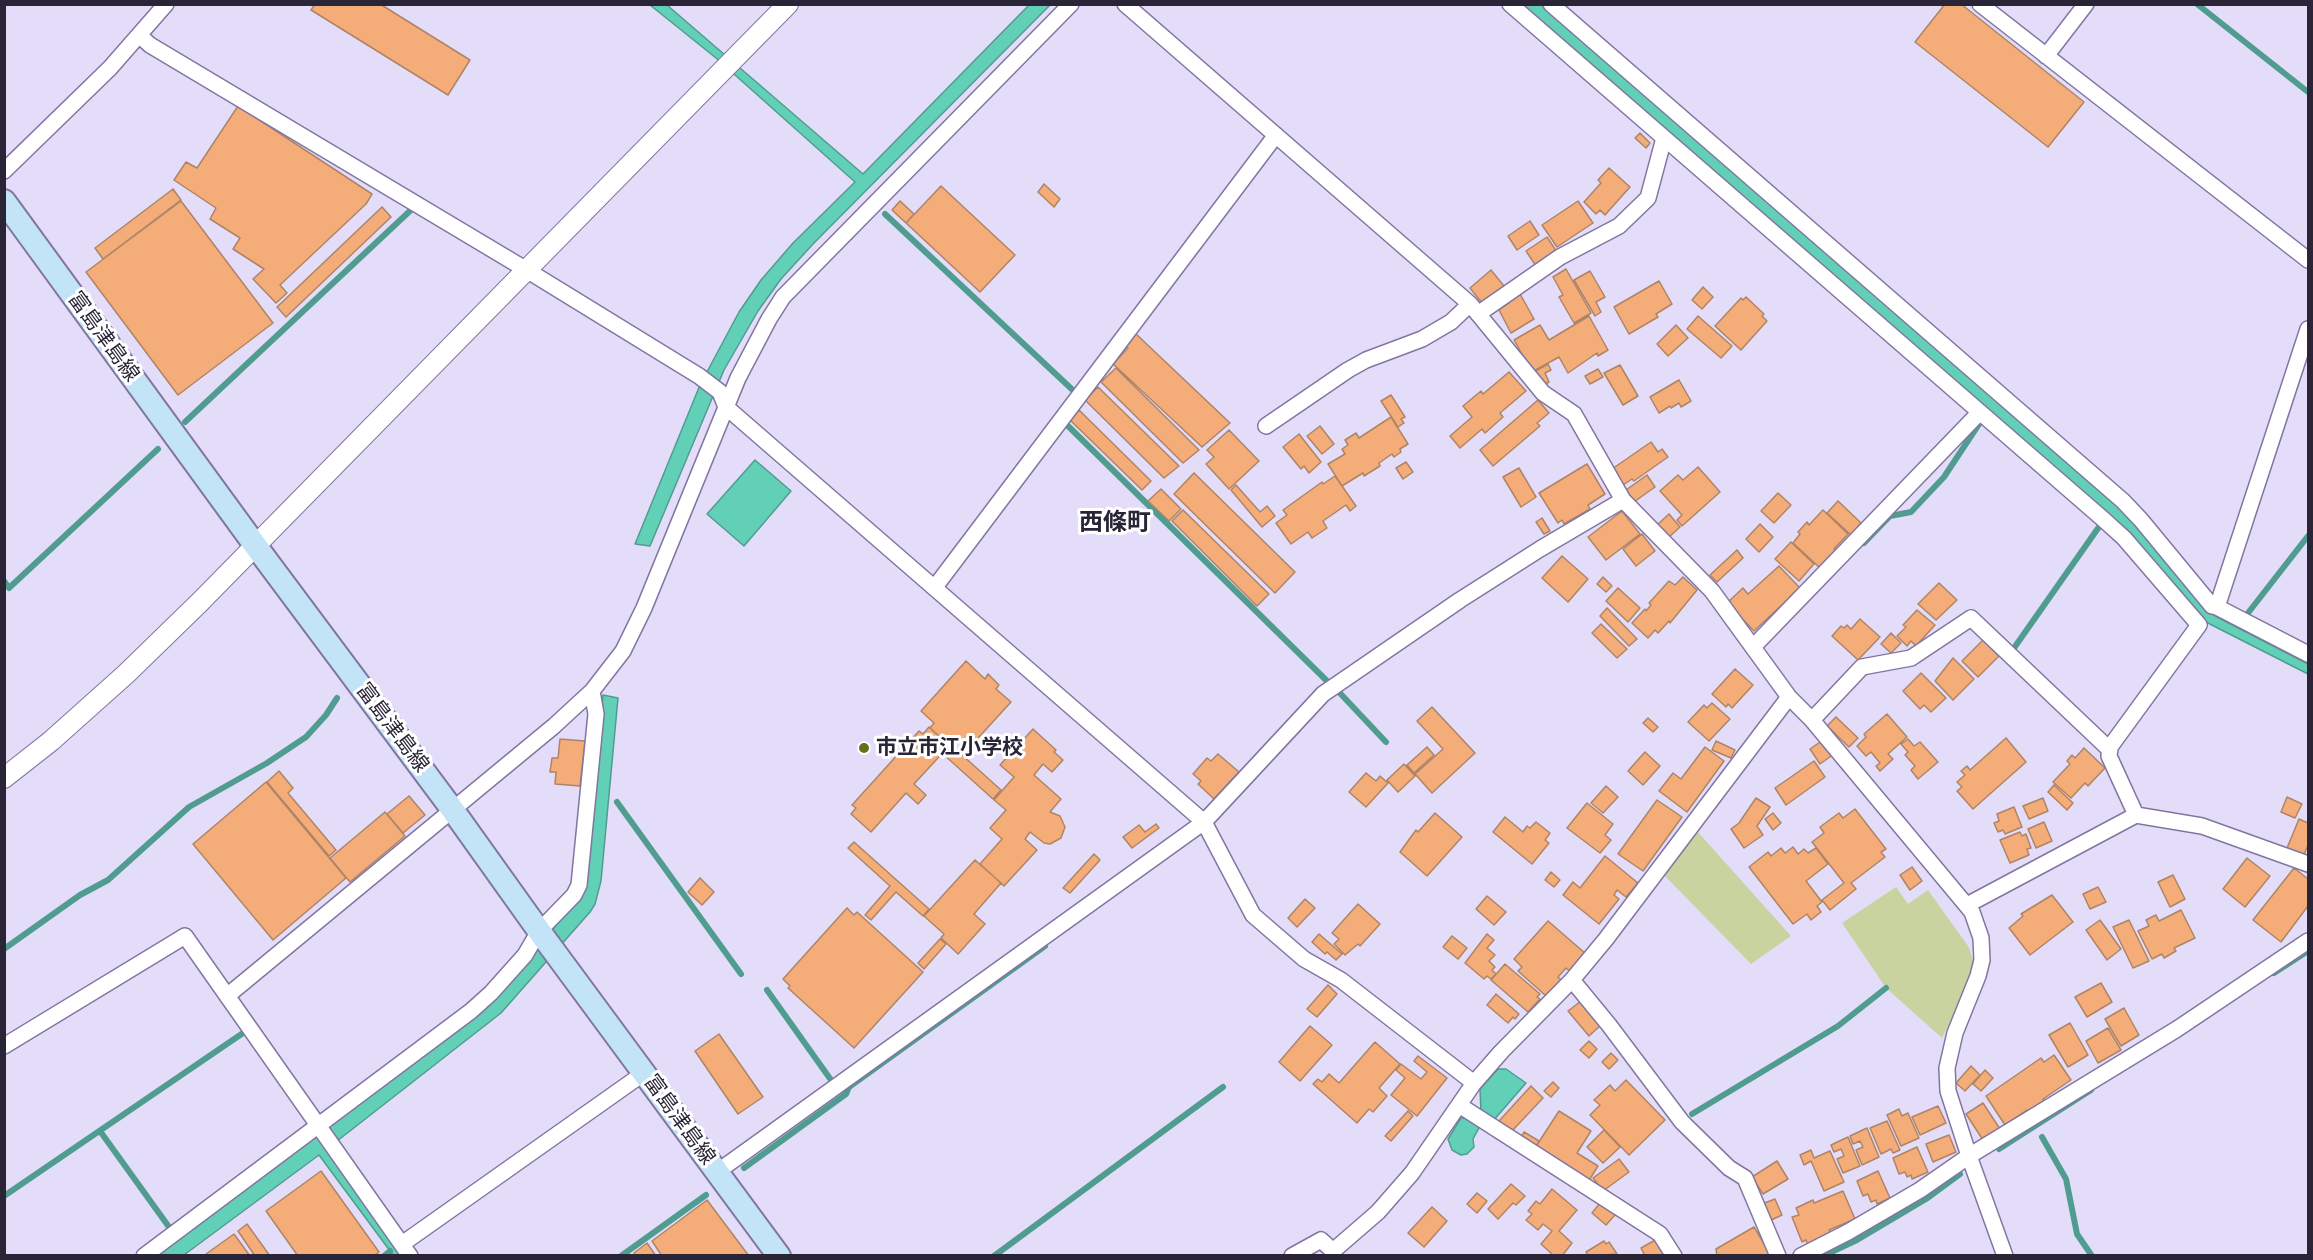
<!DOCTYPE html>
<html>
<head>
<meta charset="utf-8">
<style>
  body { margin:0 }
  #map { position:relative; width:2313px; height:1260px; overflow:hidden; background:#e4ddfa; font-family:"Fira Sans",sans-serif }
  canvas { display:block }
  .frame { position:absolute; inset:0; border:6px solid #292436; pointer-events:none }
</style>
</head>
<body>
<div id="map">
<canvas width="2313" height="1260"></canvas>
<div class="frame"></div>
</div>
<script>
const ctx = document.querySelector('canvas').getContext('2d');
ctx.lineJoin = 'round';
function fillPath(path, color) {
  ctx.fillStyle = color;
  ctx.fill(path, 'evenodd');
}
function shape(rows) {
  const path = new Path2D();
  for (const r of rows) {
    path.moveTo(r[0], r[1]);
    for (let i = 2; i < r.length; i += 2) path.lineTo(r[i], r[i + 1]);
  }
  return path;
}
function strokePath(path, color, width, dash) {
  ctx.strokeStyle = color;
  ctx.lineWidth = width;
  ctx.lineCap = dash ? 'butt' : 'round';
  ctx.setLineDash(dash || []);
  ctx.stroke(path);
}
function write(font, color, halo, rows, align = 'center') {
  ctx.font = font + ' "Fira Sans","Noto Sans JP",sans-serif';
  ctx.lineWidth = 6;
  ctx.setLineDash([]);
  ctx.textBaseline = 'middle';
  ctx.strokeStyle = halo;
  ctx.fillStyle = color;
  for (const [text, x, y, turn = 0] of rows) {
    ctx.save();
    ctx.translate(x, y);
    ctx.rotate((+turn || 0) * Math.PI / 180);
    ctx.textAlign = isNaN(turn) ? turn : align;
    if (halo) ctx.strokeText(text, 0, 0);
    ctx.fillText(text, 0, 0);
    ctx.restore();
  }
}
const green = shape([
  [1697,831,1791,936,1751,964,1662,873],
  [1896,887,1908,904,1928,890,1968,946,1974,962,1970,981,1942,1038,1886,988,1842,923]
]);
const water = shape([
  [650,5,667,5,863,174,1029,5,1050,5,814,243,781,279,758,311,724,370,650,546,635,544,700,385,739,312,761,280,793,243,855,182,716,58,650,5],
  [1520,5,1542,5,2136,523,2204,607,2215,616,2308,664,2308,674,2200,619,2127,534,1520,5],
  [755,460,791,491,744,546,707,514,755,460],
  [603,695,618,698,601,881,595,904,590,912,501,1013,332,1145,404,1255,393,1255,319,1155,184,1255,157,1256,494,1000,576,901,586,881,603,695],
  [1498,1069,1506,1069,1526,1083,1493,1121,1481,1112,1480,1089,1498,1069],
  [1461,1118,1469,1118,1479,1126,1479,1128,1473,1139,1474,1147,1467,1154,1461,1155,1452,1150,1448,1139,1461,1118]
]);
const stream = shape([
  [2197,4,2308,92],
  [885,214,1077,394,1076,396],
  [185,422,412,209],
  [1064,422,1326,680],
  [1864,543,1890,516,1911,512,1944,477,1979,424],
  [4,581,9,588,158,449],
  [2248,613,2308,536],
  [2014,648,2101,524],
  [1337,690,1386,742],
  [617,802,741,974],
  [4,949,80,895,108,880,189,807,267,763,306,737,326,715,337,698],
  [2274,973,2308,951],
  [767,990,831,1080],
  [1692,1114,1838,1026,1886,988],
  [100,1131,169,1227],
  [2042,1137,2066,1179,2077,1234,2092,1256],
  [1999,1149,2091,1090],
  [744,1168,846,1094,849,1087,1045,946],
  [4,1196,243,1033],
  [384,1256,390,1251],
  [621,1256,706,1195],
  [994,1256,1223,1087],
  [1823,1256,1857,1240,1926,1199,1960,1174]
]);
const building = shape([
  [315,4,380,4,470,60,448,95,311,10,315,4],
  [1945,4,1961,4,2084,102,2048,147,1915,42,1945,4],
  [238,106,372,194,366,204,280,285,287,293,276,303,253,279,264,269,233,249,240,238,210,219,216,208,174,180,186,162,197,168,238,106],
  [1640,133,1650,143,1646,148,1635,138,1640,133],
  [1609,168,1630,187,1605,215,1600,210,1596,214,1584,202,1601,183,1598,180,1609,168],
  [1044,184,1060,199,1054,207,1038,192,1044,184],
  [941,186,1015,255,980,292,906,223,941,186],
  [173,189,181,200,103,259,95,248,173,189],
  [181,201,273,323,178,395,86,272,181,201],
  [900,201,914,214,906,223,892,210,900,201],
  [1578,201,1593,223,1557,247,1542,225,1578,201],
  [382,207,391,217,286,317,277,307,382,207],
  [1530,221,1539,235,1517,250,1508,236,1530,221],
  [1547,237,1557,252,1536,266,1526,251,1547,237],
  [1566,269,1591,313,1574,323,1559,297,1563,295,1553,277,1566,269],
  [1491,270,1504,286,1482,303,1470,288,1491,270],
  [1590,271,1605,297,1596,302,1601,312,1595,316,1574,280,1590,271],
  [1659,281,1672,304,1656,314,1658,317,1629,334,1614,307,1659,281],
  [1703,287,1713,297,1702,309,1692,300,1703,287],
  [1519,292,1534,319,1511,333,1499,310,1509,303,1507,299,1519,292],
  [1746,297,1764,314,1762,316,1767,321,1741,350,1715,326,1741,298,1743,300,1746,297],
  [1589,316,1608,350,1598,356,1597,353,1568,373,1559,357,1532,372,1514,340,1540,325,1549,340,1589,316],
  [1698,316,1732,346,1721,358,1687,329,1698,316],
  [1676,325,1688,338,1668,356,1657,344,1676,325],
  [1135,333,1230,423,1202,447,1113,364,1128,348,1125,345,1135,333],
  [1548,364,1551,370,1545,373,1549,382,1542,386,1534,372,1548,364],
  [1620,365,1638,396,1623,405,1604,373,1620,365],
  [1116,368,1199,450,1183,463,1101,382,1116,368],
  [1598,369,1603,377,1590,384,1585,376,1598,369],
  [1509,372,1526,391,1500,413,1503,417,1485,433,1482,429,1460,448,1450,436,1472,417,1463,406,1481,391,1483,394,1509,372],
  [1679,380,1691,401,1681,407,1679,403,1671,408,1670,406,1659,413,1650,397,1679,380],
  [1098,387,1179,466,1164,478,1085,400,1098,387],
  [1391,395,1405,417,1401,419,1404,423,1398,427,1381,401,1391,395],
  [1538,400,1549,413,1537,423,1540,426,1493,466,1480,450,1538,400],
  [1079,410,1151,481,1142,490,1070,420,1079,410],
  [1391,417,1408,444,1400,449,1401,452,1394,457,1392,454,1379,463,1380,466,1364,476,1363,473,1342,486,1328,464,1345,454,1342,449,1348,445,1345,440,1356,433,1359,438,1391,417],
  [1320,426,1334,444,1322,454,1307,436,1320,426],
  [1229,430,1259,461,1229,489,1206,464,1214,457,1207,450,1229,430],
  [1299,434,1321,462,1309,473,1304,466,1301,469,1283,447,1299,434],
  [1651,442,1658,452,1662,449,1668,457,1634,481,1632,479,1623,485,1612,469,1651,442],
  [1406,462,1413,472,1403,479,1396,468,1406,462],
  [1587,464,1605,494,1588,505,1590,509,1564,524,1562,520,1558,523,1539,493,1587,464],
  [1698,467,1720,492,1682,526,1677,520,1682,515,1660,491,1678,475,1683,480,1698,467],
  [1519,468,1536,497,1521,507,1503,477,1519,468],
  [1194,473,1295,572,1275,593,1174,494,1194,473],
  [1647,475,1655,487,1634,502,1626,490,1647,475],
  [1335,476,1356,506,1350,511,1346,505,1323,521,1327,528,1312,538,1308,532,1291,544,1276,523,1287,515,1283,510,1322,482,1323,484,1335,476],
  [1236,485,1260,512,1267,506,1275,516,1262,527,1231,490,1236,485],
  [1161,489,1181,509,1169,521,1148,501,1161,489],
  [1778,493,1791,505,1774,523,1761,511,1778,493],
  [1838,501,1861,523,1851,535,1827,513,1838,501],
  [1183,510,1269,594,1257,606,1172,521,1183,510],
  [1823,510,1848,534,1834,549,1836,551,1820,568,1793,543,1800,534,1798,532,1807,522,1809,525,1823,510],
  [1622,511,1640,534,1606,560,1588,537,1622,511],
  [1669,514,1680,527,1668,538,1657,525,1669,514],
  [1542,518,1550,531,1544,534,1536,522,1542,518],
  [1760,524,1773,537,1759,552,1746,539,1760,524],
  [1642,534,1655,551,1636,566,1623,549,1642,534],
  [1791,542,1814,564,1799,581,1775,559,1791,542],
  [1737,550,1743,558,1717,582,1710,575,1737,550],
  [1562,556,1588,579,1568,602,1542,578,1562,556],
  [1779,566,1800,588,1754,631,1727,603,1743,588,1748,594,1779,566],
  [1603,577,1612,586,1606,592,1597,584,1603,577],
  [1683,577,1697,590,1670,623,1669,621,1658,633,1655,630,1648,638,1632,623,1645,609,1646,611,1651,605,1649,603,1669,581,1675,585,1683,577],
  [1939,583,1957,600,1936,620,1918,604,1939,583],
  [1618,588,1640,608,1628,622,1606,601,1618,588],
  [1607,608,1637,639,1629,646,1600,616,1607,608],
  [1917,610,1935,625,1916,646,1911,641,1907,646,1897,636,1906,627,1903,625,1917,610],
  [1860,619,1880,637,1858,660,1832,636,1841,626,1844,628,1847,625,1851,629,1860,619],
  [1601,624,1627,649,1617,658,1592,633,1601,624],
  [1891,633,1901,643,1891,653,1881,644,1891,633],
  [1983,640,1999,656,1978,677,1962,661,1983,640],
  [1953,658,1974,679,1953,700,1935,681,1953,658],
  [966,661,985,679,988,674,999,685,996,689,1011,702,969,748,957,737,949,745,930,728,934,723,921,711,966,661],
  [1735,669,1753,685,1732,708,1728,704,1726,707,1712,694,1735,669],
  [1921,673,1946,698,1931,712,1924,705,1920,709,1903,691,1921,673],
  [1712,703,1730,719,1709,741,1688,722,1704,705,1707,708,1712,703],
  [1432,707,1475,753,1432,793,1415,774,1443,749,1417,721,1432,707],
  [1887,714,1907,737,1888,754,1893,759,1880,771,1876,766,1880,763,1871,752,1866,756,1857,746,1866,737,1864,734,1887,714],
  [1836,717,1858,738,1849,747,1827,726,1836,717],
  [1648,718,1658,727,1653,732,1643,723,1648,718],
  [929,727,949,746,914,784,926,795,918,804,906,793,871,832,851,814,856,808,852,805,919,731,923,734,929,727],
  [1033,729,1056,750,1054,752,1063,760,1052,772,1043,764,1034,775,1061,799,1050,812,1060,816,1065,827,1061,838,1050,844,1044,843,1030,832,1025,839,1037,850,1004,886,980,864,1002,839,990,828,1006,810,994,800,1014,777,1000,765,1033,729],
  [2006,738,2026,762,1973,809,1957,791,1962,787,1957,782,1965,775,1961,771,1967,766,1970,770,2006,738],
  [560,739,585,741,580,786,555,784,556,772,550,772,552,758,558,758,560,739],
  [1908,739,1914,746,1920,742,1938,762,1918,779,1911,770,1915,766,1905,755,1908,752,1901,744,1908,739],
  [1823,740,1834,754,1820,764,1810,749,1823,740],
  [1716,741,1735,750,1731,758,1712,750,1716,741],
  [951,745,1001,790,993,799,943,754,951,745],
  [1427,747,1434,755,1414,773,1407,765,1427,747],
  [1705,747,1724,761,1687,812,1659,791,1673,773,1681,779,1705,747],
  [2084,748,2105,768,2088,786,2085,783,2071,798,2053,782,2070,764,2067,761,2072,755,2075,758,2084,748],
  [1645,752,1660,766,1643,785,1628,771,1645,752],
  [1218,754,1239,772,1214,799,1198,784,1201,781,1193,774,1207,758,1211,761,1218,754],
  [1814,761,1825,777,1786,805,1775,788,1814,761],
  [1404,764,1415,776,1398,792,1387,780,1404,764],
  [279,771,293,788,288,793,336,850,329,856,267,782,279,771],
  [1366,773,1376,781,1380,776,1388,783,1366,807,1349,792,1366,773],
  [266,782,346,878,273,940,193,844,266,782],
  [2054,785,2073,803,2067,810,2048,792,2054,785],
  [1606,786,1618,797,1603,813,1591,803,1606,786],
  [409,796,425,815,403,833,387,814,409,796],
  [2287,797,2302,804,2295,818,2281,812,2287,797],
  [1756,798,1770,807,1757,826,1763,835,1744,848,1731,829,1739,823,1756,798],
  [2043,798,2048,811,2029,819,2023,806,2043,798],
  [1657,800,1682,817,1643,871,1618,854,1657,800],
  [1587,803,1613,824,1605,835,1611,840,1600,853,1567,828,1587,803],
  [2014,807,2022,827,2005,834,2003,830,1998,832,1994,823,1999,821,1997,814,2014,807],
  [1855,809,1886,849,1881,852,1885,857,1851,883,1856,889,1830,910,1822,900,1844,883,1812,842,1824,833,1820,827,1839,813,1843,818,1855,809],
  [385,812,405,836,350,882,330,858,385,812],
  [1435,813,1462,837,1427,876,1400,852,1416,830,1418,832,1435,813],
  [1773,813,1781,823,1773,830,1765,819,1773,813],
  [1505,817,1523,832,1527,826,1530,828,1536,822,1550,833,1545,840,1549,843,1532,864,1493,832,1505,817],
  [2299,819,2308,823,2308,845,2304,855,2287,848,2299,819],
  [2044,822,2052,841,2036,848,2028,829,2044,822],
  [1156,824,1159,828,1132,848,1123,837,1139,825,1145,832,1156,824],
  [2020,832,2022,836,2026,834,2031,848,2027,849,2029,855,2010,863,2000,840,2020,832],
  [854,842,929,909,923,916,896,892,871,920,865,915,890,886,848,848,854,842],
  [1793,847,1798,854,1804,849,1808,853,1816,848,1828,864,1806,881,1822,902,1817,906,1821,912,1811,920,1807,914,1793,924,1749,867,1768,852,1771,856,1781,848,1785,853,1793,847],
  [1094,854,1100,860,1070,893,1063,888,1094,854],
  [1605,856,1638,883,1626,897,1617,890,1614,895,1619,899,1599,924,1563,895,1573,882,1580,888,1605,856],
  [2247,858,2270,876,2245,907,2223,889,2247,858],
  [975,860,1001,883,974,914,985,924,958,954,941,938,944,934,924,916,975,860],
  [1912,867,1922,881,1910,890,1900,875,1912,867],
  [2294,868,2308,879,2308,906,2281,942,2253,920,2294,868],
  [1551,872,1560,880,1554,887,1545,880,1551,872],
  [2173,875,2185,899,2170,907,2158,882,2173,875],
  [700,878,714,892,702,905,688,892,700,878],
  [2098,887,2106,902,2090,909,2083,894,2098,887],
  [2052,895,2073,922,2030,955,2009,928,2023,916,2021,914,2052,895],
  [1487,896,1506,912,1494,925,1476,909,1487,896],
  [1305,899,1315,908,1297,927,1288,918,1305,899],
  [1358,904,1380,924,1360,946,1358,944,1345,955,1334,944,1339,939,1332,933,1358,904],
  [847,908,854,915,857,912,923,972,854,1048,788,988,790,986,783,979,847,908],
  [2181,910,2195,938,2174,948,2176,951,2164,958,2162,954,2152,959,2138,931,2149,926,2146,920,2156,915,2159,921,2181,910],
  [2100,920,2121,949,2107,960,2086,930,2100,920],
  [2129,920,2149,961,2133,968,2113,927,2129,920],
  [1548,921,1586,954,1571,972,1566,968,1558,977,1561,980,1546,996,1518,971,1522,967,1514,959,1548,921],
  [1319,934,1342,954,1336,960,1327,952,1325,954,1312,942,1319,934],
  [1487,934,1494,940,1487,948,1495,955,1489,961,1495,967,1492,970,1496,974,1491,979,1487,976,1484,979,1465,963,1487,934],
  [1452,936,1467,948,1458,959,1443,947,1452,936],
  [940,939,946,944,924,969,918,963,940,939],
  [1505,964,1540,994,1537,997,1540,999,1528,1012,1491,980,1505,964],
  [2101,983,2112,1002,2087,1017,2075,997,2101,983],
  [1328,985,1337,994,1317,1017,1307,1009,1328,985],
  [1496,994,1519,1014,1515,1019,1513,1017,1508,1023,1487,1005,1496,994],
  [1581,1001,1601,1025,1589,1036,1568,1011,1581,1001],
  [2124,1008,2139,1035,2121,1046,2105,1019,2124,1008],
  [2070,1023,2088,1055,2068,1067,2049,1035,2070,1023],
  [1310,1026,1332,1045,1300,1081,1279,1062,1310,1026],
  [2108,1028,2121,1050,2098,1063,2086,1041,2108,1028],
  [719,1034,763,1097,738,1114,695,1051,719,1034],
  [1589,1041,1597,1049,1589,1058,1580,1050,1589,1041],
  [1375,1042,1400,1064,1379,1088,1387,1096,1373,1112,1369,1109,1357,1123,1313,1084,1318,1079,1322,1082,1329,1074,1339,1083,1375,1042],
  [1611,1053,1618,1060,1609,1069,1602,1062,1611,1053],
  [2054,1055,2071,1080,2043,1099,2045,1103,2030,1113,2027,1110,2005,1125,1986,1096,2041,1058,2044,1062,2054,1055],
  [1418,1056,1447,1078,1417,1116,1391,1095,1405,1078,1396,1070,1401,1064,1421,1079,1427,1072,1414,1061,1418,1056],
  [1971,1066,1980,1075,1965,1091,1956,1083,1971,1066],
  [1985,1070,1993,1078,1981,1091,1973,1084,1985,1070],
  [1626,1080,1665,1120,1629,1155,1590,1115,1600,1105,1594,1100,1610,1085,1615,1091,1626,1080],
  [1553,1082,1559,1088,1551,1097,1544,1091,1553,1082],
  [1531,1086,1543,1098,1511,1132,1499,1121,1531,1086],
  [1983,1103,2000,1129,1983,1140,1966,1114,1983,1103],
  [1938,1106,1946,1123,1920,1135,1912,1117,1938,1106],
  [1899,1109,1902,1116,1908,1113,1919,1138,1901,1146,1887,1115,1899,1109],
  [1408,1111,1413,1116,1391,1141,1385,1136,1408,1111],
  [1559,1111,1591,1131,1577,1153,1598,1166,1588,1182,1535,1148,1559,1111],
  [1887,1121,1900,1150,1893,1153,1891,1149,1881,1154,1870,1128,1887,1121],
  [1867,1128,1879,1157,1862,1165,1856,1150,1863,1147,1860,1141,1853,1144,1850,1136,1867,1128],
  [1604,1130,1620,1147,1603,1163,1587,1147,1604,1130],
  [1524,1132,1539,1141,1535,1148,1520,1139,1524,1132],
  [1949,1135,1956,1152,1933,1162,1926,1144,1949,1135],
  [1848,1137,1860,1166,1843,1173,1837,1159,1844,1156,1841,1149,1834,1152,1831,1145,1848,1137],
  [1917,1147,1928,1172,1912,1179,1911,1175,1907,1177,1905,1172,1899,1174,1893,1158,1917,1147],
  [1811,1150,1814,1158,1830,1151,1844,1182,1824,1191,1811,1161,1804,1165,1800,1155,1811,1150],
  [1619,1159,1629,1172,1603,1191,1593,1178,1619,1159],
  [1777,1161,1788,1179,1763,1194,1752,1177,1777,1161],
  [321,1171,379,1252,374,1256,298,1256,266,1211,321,1171],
  [1878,1171,1890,1198,1877,1204,1876,1200,1871,1202,1868,1194,1863,1196,1857,1181,1878,1171],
  [1511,1184,1525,1196,1516,1205,1513,1203,1498,1219,1488,1209,1511,1184],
  [1552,1189,1577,1210,1559,1231,1572,1243,1562,1256,1554,1256,1541,1244,1552,1231,1543,1224,1538,1230,1526,1220,1532,1214,1528,1211,1536,1201,1540,1204,1552,1189],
  [1843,1191,1855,1219,1829,1230,1832,1235,1808,1245,1806,1240,1802,1242,1792,1217,1799,1215,1796,1208,1813,1200,1814,1203,1843,1191],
  [1477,1193,1487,1201,1477,1213,1467,1204,1477,1193],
  [1775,1199,1782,1215,1769,1221,1762,1204,1775,1199],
  [707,1200,749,1256,662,1256,652,1241,707,1200],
  [1600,1203,1615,1215,1606,1225,1592,1213,1600,1203],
  [1432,1207,1447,1221,1424,1247,1408,1233,1432,1207],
  [247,1224,270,1256,255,1256,238,1231,247,1224],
  [1754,1227,1771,1255,1717,1256,1716,1249,1754,1227],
  [234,1234,250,1256,207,1256,206,1254,234,1234],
  [1657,1239,1667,1256,1645,1256,1641,1248,1657,1239],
  [1604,1241,1606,1244,1609,1242,1617,1254,1588,1256,1586,1252,1604,1241],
  [647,1243,656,1256,636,1256,634,1253,647,1243]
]);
const minor = shape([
  [1125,4,1470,304,1543,393,1574,414,1623,500,1712,591,1789,697,1812,720,1972,912,1981,938,1982,960,1978,976,1955,1033,1947,1068,1948,1091,1969,1156,2005,1256],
  [1510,4,2103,519,2124,538,2199,625,2110,747,2109,756,2136,815],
  [1551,4,2123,501,2141,520,2212,606,2217,607],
  [1980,4,2308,260],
  [140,36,150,45,525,269,699,376,720,392,726,407,1204,822,1253,915,1304,959,1341,980,1474,1083],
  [2046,56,2086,4],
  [4,171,110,68,166,4],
  [1478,314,1560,257,1619,226,1648,198,1664,138],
  [2308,329,2217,607,2308,654],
  [1266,426,1348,370,1366,360,1422,339,1451,322,1470,304],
  [935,587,1276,135],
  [1753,647,1980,412],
  [1812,720,1862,667,1911,658,1971,618,2110,750],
  [1967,905,2136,815,2202,826,2308,864],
  [1572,980,1609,1025,1682,1122,1729,1168,1745,1178,1778,1256],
  [227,996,554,726,592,691,623,651,644,608,738,378,769,319,783,297,1071,4],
  [4,1046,185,936,410,1256],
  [1459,1105,1660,1234,1674,1256],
  [717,1172,1204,822,1323,694,1460,600,1540,549,1623,500],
  [402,1244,644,1073],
  [144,1256,471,1011,491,993,525,955,539,931,574,895,579,885,596,714,592,691],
  [1292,1256,1321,1240,1333,1251],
  [1332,1256,1333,1251,1378,1212,1412,1173,1474,1083,1501,1052,1572,980,1606,939,1789,697],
  [1801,1256,1848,1232,1920,1190,1969,1156,2177,1029,2308,941]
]);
const tertiary = shape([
  [4,778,51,741,126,674,200,602,788,4]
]);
const secondary = shape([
  [4,201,255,545,452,809,542,935,779,1256]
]);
const markers = [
  [864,748,6,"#65701a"]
];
const streetNames = [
  ["富島津島線",103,337,54],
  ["富島津島線",392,728,53],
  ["富島津島線",679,1120,54]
];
const poiNames = [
  ["市立市江小学校",876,748]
];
const quarterNames = [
  ["西條町",1115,523]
];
fillPath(green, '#c9d39f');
fillPath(water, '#61d0b7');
strokePath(water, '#509c90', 1.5);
strokePath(stream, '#509c90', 6);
fillPath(building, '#f4ac78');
strokePath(building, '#af8466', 1.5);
strokePath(minor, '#8276a1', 18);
strokePath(tertiary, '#8276a1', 22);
strokePath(secondary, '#8276a1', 26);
strokePath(minor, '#fff', 15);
strokePath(tertiary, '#fff', 20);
strokePath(secondary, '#c2e4f6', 22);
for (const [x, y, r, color] of markers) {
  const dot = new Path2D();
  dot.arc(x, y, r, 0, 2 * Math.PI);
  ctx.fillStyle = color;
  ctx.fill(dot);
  strokePath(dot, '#fff', 2);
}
write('21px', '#292436', '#fff', streetNames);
write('bold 21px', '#292436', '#fff', poiNames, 'left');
write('bold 24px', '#292436', '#fff', quarterNames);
</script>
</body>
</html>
